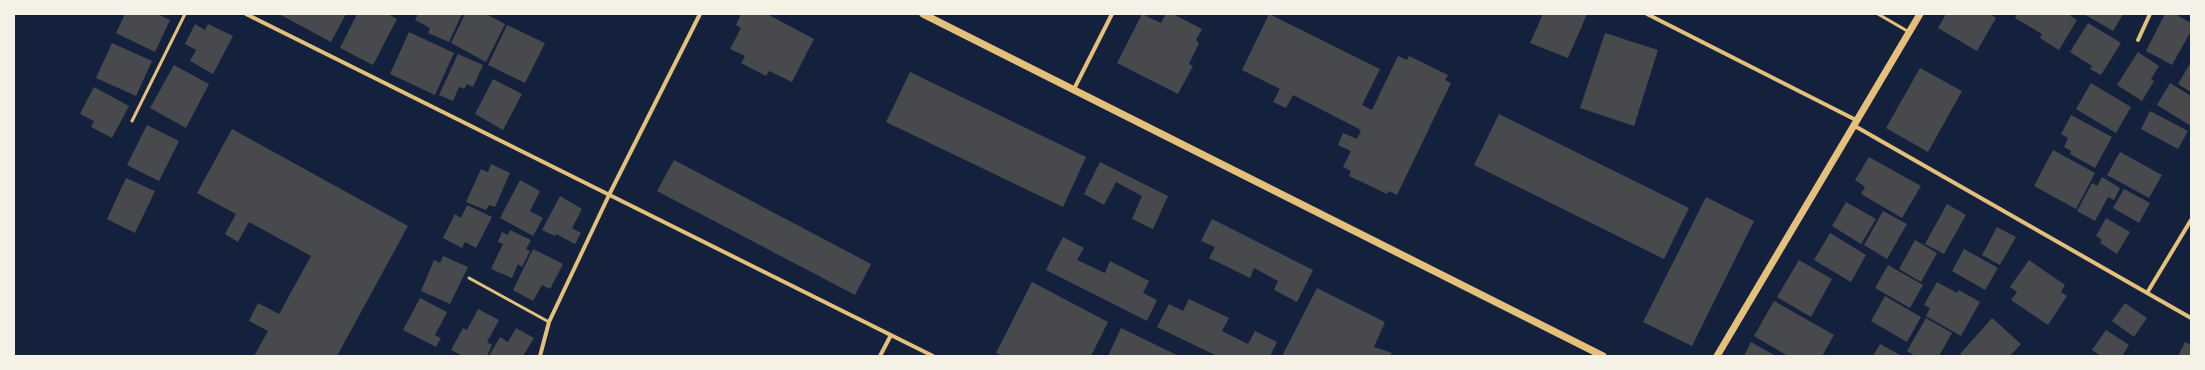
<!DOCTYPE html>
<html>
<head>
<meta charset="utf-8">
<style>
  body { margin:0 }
  #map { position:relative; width:2205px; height:370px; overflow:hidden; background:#14213d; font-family:"Open Sans",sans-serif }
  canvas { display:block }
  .frame { position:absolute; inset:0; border:15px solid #f6f1e7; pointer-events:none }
</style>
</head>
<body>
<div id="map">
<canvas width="2205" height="370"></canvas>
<div class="frame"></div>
</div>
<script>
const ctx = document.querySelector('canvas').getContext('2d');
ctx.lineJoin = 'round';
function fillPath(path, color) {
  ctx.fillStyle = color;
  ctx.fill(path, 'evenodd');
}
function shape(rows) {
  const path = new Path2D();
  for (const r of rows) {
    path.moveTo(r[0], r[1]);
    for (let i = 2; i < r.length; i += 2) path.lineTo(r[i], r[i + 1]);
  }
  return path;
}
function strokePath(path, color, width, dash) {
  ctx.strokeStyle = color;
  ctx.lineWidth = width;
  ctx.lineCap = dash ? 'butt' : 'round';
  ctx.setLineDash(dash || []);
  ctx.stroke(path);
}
const building = shape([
  [125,14,157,14,170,20,155,52,116,33],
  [279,14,346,14,331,42],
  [357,14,388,14,397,19,373,65,340,48],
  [418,14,462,14,449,42,428,33,430,28,415,20],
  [465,14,486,14,505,24,486,62,451,43],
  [741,14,767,14,814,39,792,82,769,71,766,76,741,63,745,56,730,49,741,28,736,25],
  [1142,14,1161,23,1166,14,1173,14,1202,29,1196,40,1199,43,1189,64,1193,66,1178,94,1117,63],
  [1269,14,1380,69,1362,105,1372,110,1398,56,1407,60,1409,56,1448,75,1445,80,1451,83,1397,195,1389,191,1387,194,1349,176,1351,171,1343,167,1351,151,1338,145,1343,133,1357,139,1361,130,1293,95,1286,108,1273,102,1280,89,1242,70],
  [1543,14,1587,14,1568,58,1530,43],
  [1946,14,1989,14,1996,18,1977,51,1938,28],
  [2017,14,2068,14,2077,20,2059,50,2040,38,2042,34,2015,18],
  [2084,14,2123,14,2113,31],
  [2165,14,2175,14,2191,23,2191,31,2172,65,2146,51],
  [2088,23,2121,43,2101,75,2090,69,2092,66,2070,52],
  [195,24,205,30,208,24,233,36,213,74,190,61,196,50,185,44],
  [507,25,545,43,525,83,488,65],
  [409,32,454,53,435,95,390,74],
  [1605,33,1658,50,1634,126,1580,108],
  [112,43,152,61,136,96,96,78],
  [2138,52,2159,66,2151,79,2154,81,2142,101,2117,85],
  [458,54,483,65,473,87,467,84,464,89,459,87,453,101,439,95],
  [2191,62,2191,92,2178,84],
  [174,65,209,84,186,128,150,108],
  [1920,68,1962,91,1928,152,1886,128],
  [910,72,1086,157,1063,207,886,122],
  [493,79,522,94,503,130,475,114],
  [2091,83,2131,107,2116,133,2076,109],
  [2170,83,2191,96,2191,126,2157,105],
  [94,87,129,106,112,138,91,127,94,121,80,114],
  [2150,111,2188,131,2178,149,2141,129],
  [1499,114,1689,208,1664,259,1474,165],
  [2071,115,2112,137,2095,168,2070,154,2071,151,2064,147,2068,138,2061,134],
  [147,125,179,141,159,181,127,165],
  [232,129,408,226,337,356,254,356,268,331,249,321,258,303,279,314,311,256,249,222,238,242,225,234,236,214,197,193],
  [2053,150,2095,173,2076,209,2034,186],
  [2120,152,2162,175,2149,198,2107,175],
  [1869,157,1921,186,1902,218,1861,194,1865,187,1855,180],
  [674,160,871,264,855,295,657,191],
  [1100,162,1168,196,1153,229,1132,219,1142,196,1116,182,1104,205,1084,194],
  [491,164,510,173,495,207,489,205,486,210,466,202,481,169,488,172],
  [2102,177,2120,188,2114,200,2108,197,2095,221,2077,211,2092,183,2097,186],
  [126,178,155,191,135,233,107,219],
  [520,180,540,191,530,211,543,218,533,236,500,218],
  [2124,189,2150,203,2139,223,2113,208],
  [560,196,582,209,572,228,581,233,575,244,556,234,555,236,542,230],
  [1706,197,1754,221,1692,346,1643,322],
  [1846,202,1876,219,1861,244,1832,226],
  [1947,204,1966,215,1944,254,1925,244],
  [467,205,492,217,476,248,465,242,462,248,443,238,455,214,461,218],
  [1883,211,1907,224,1887,259,1864,245],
  [2106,218,2130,232,2117,254,2100,243,2102,240,2096,236],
  [1212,219,1313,270,1297,302,1274,290,1278,281,1254,268,1250,278,1209,258,1215,247,1201,241],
  [1997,227,2016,237,2000,265,1982,255],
  [510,230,531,240,526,249,530,251,522,267,518,264,512,278,491,269,503,244,498,242,502,232,508,235],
  [1830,233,1866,255,1851,282,1814,260],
  [1063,237,1084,248,1077,260,1105,273,1110,261,1149,281,1143,293,1157,300,1147,321,1046,270],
  [1915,240,1937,253,1921,282,1899,269],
  [533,249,563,264,550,289,542,285,533,301,513,290],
  [1964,249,1998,268,1985,290,1952,271],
  [443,256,468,267,450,304,421,291,434,260,440,263],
  [1799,260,1832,279,1811,317,1777,297],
  [2029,260,2065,285,2061,292,2067,296,2048,325,2011,300,2017,292,2010,287],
  [1888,265,1923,285,1910,308,1875,288],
  [1032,282,1108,322,1091,356,1003,356,996,353],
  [1937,282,1957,293,1959,290,1980,302,1961,336,1926,316,1930,308,1924,305],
  [1317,288,1385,322,1374,347,1392,353,1390,356,1282,356],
  [1885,296,1921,317,1907,342,1871,321],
  [420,298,447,312,435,335,441,338,436,347,403,330],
  [1189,299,1229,318,1222,331,1248,344,1255,331,1277,342,1270,356,1217,356,1157,327,1169,304,1183,311],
  [1774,301,1834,335,1822,356,1788,356,1754,336],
  [2125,303,2147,318,2134,337,2112,321],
  [478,309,499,320,487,342,492,345,487,356,463,356,451,350,463,328,467,330],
  [1926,318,1952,333,1939,356,1915,356,1907,351],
  [1992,318,2021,344,2010,356,1962,356,1960,354],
  [516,328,534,338,523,356,489,356,500,337,508,342],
  [1121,328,1179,356,1108,356],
  [2106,330,2129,345,2122,356,2101,356,2092,350],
  [1751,342,1776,356,1744,356],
  [2185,342,2191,345,2191,356,2178,356],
  [1880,344,1902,356,1873,356]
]);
const service = shape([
  [1878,14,1909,32],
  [132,121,185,14],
  [469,278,549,322]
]);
const minor = shape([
  [246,14,933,356],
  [1647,14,1856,120],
  [2138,40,2150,14],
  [1074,89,1112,14],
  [1853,125,2191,318],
  [2147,293,2191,220],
  [540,356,549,322,610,193,700,14],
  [880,356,891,335]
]);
const tertiary = shape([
  [923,14,1603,356],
  [1717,356,1920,14]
]);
fillPath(building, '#48494c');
strokePath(service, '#e5c07b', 3);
strokePath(minor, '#e5c07b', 4);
strokePath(tertiary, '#e5c07b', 7);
</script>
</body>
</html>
